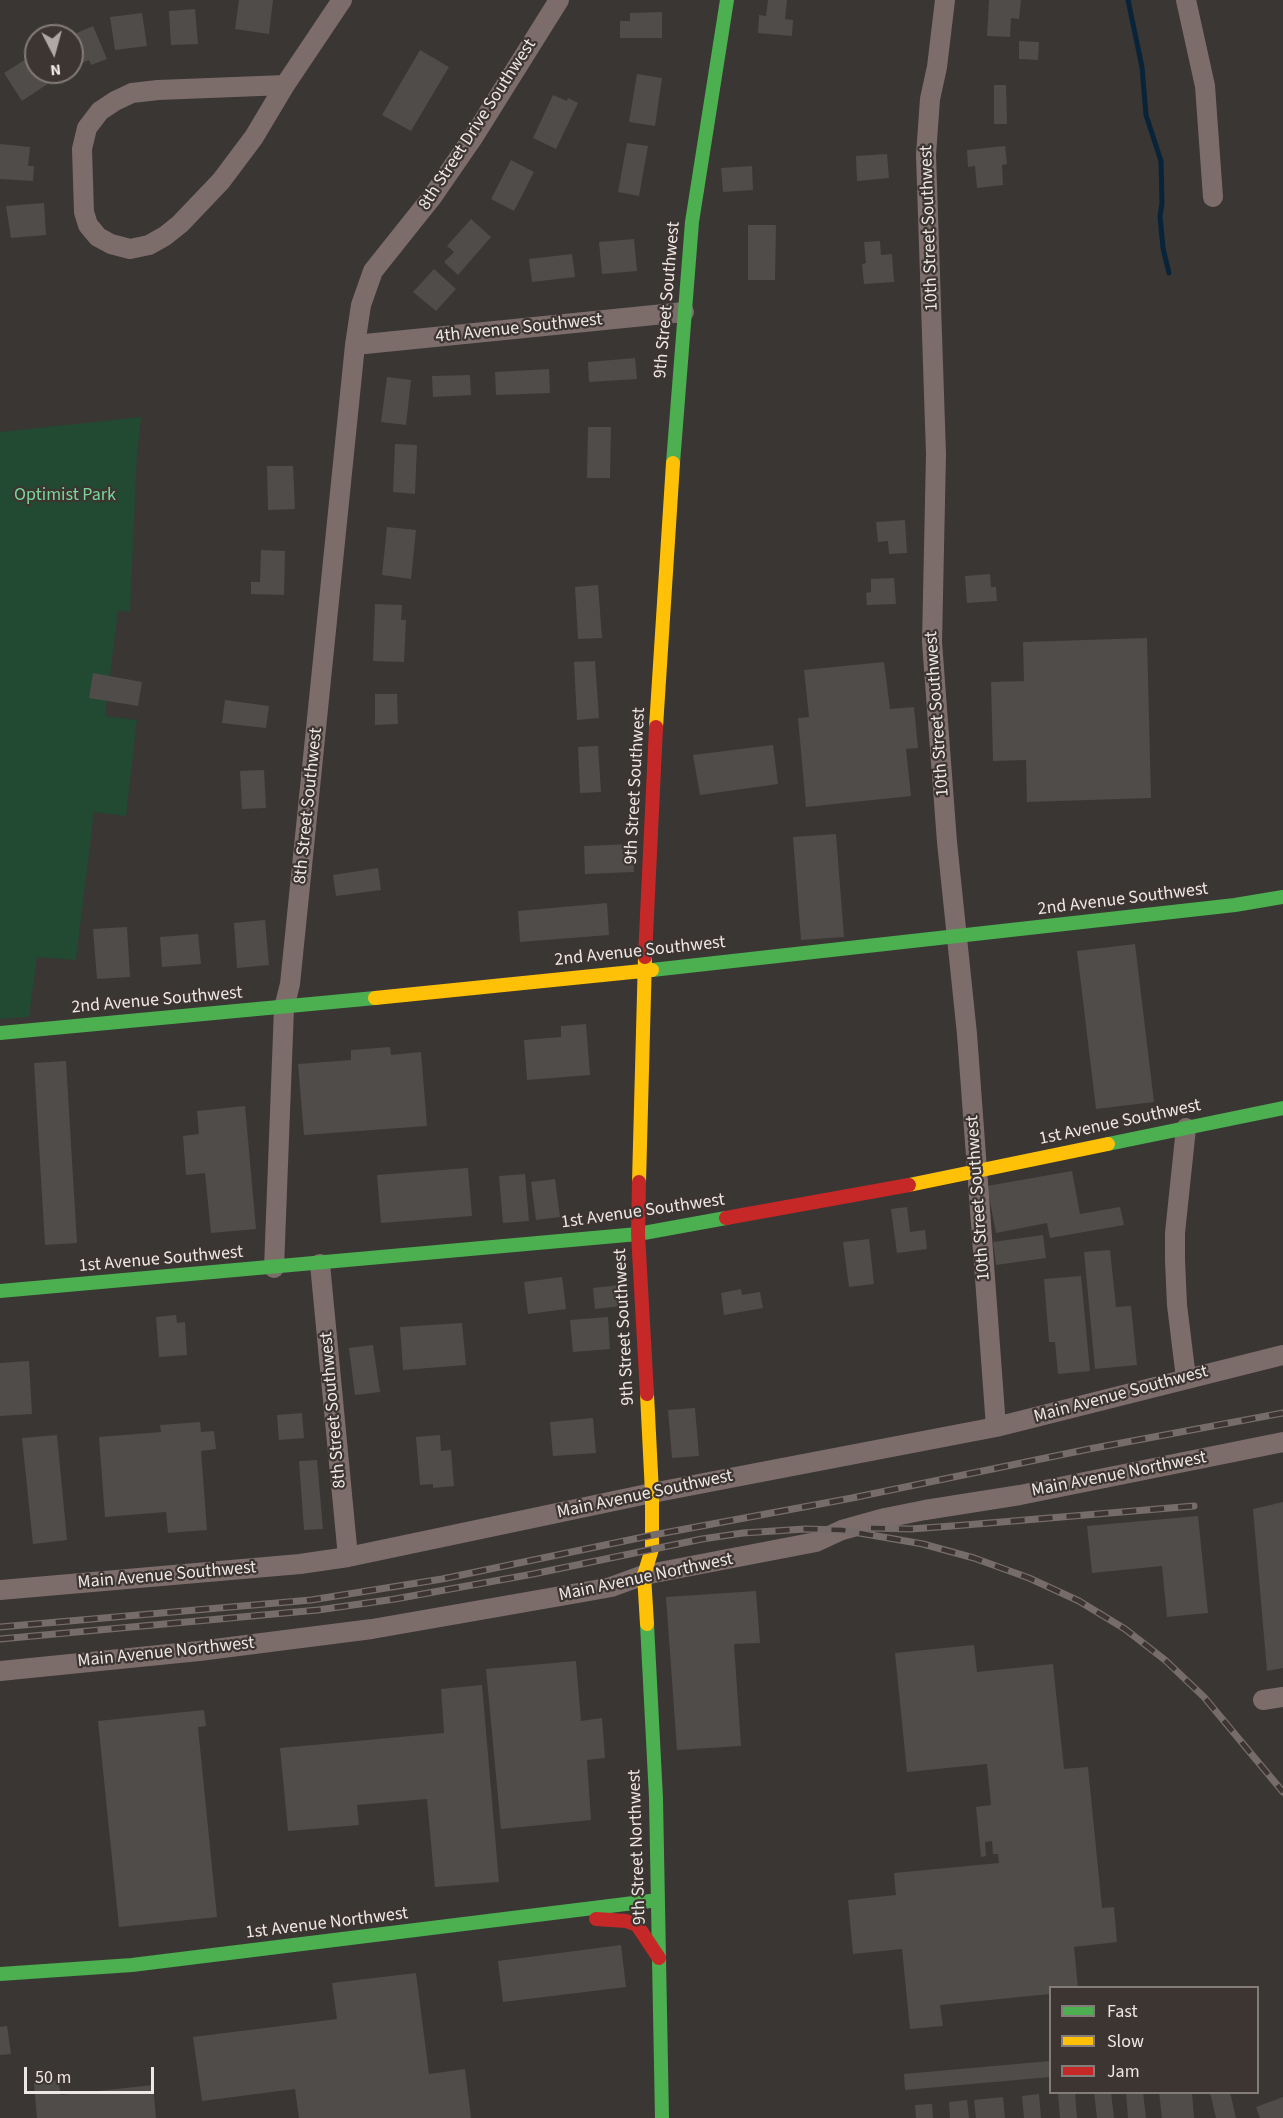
<!DOCTYPE html>
<html>
<head>
<meta charset="utf-8">
<style>
  body { margin:0 }
  #map { position:relative; width:1283px; height:2118px; overflow:hidden; background:#3a3634; font-family:"Source Sans 3",sans-serif }
  canvas { display:block }
  .legend { position:absolute; left:1049px; top:1986px; width:210px; height:108px; box-sizing:border-box; background:#3d3531; border:2px solid #837c79; margin:0; padding:8px 10px; list-style:none; font-size:18px; color:#ede7e5 }
  .legend li { display:flex; align-items:center; gap:12px; height:30px }
  .legend b { width:30px; border:2px solid #837c79 }
  .north { position:absolute; left:24px; top:24px; width:60px; height:60px; box-sizing:border-box; background:#3d3531; border:2px solid #837c79; border-radius:50%; rotate:174deg; font-size:16px; font-weight:700; line-height:24px; text-align:center; color:#ede7e5 }
  .north::after { content:''; display:block; margin:auto; width:21px; height:27px; background:#aea9a7; clip-path:polygon(50% 0,100% 100%,50% 72%,0 100%) }
  .scale { position:absolute; left:24px; top:2067px; width:130px; height:27px; box-sizing:border-box; border:3px solid #ede7e5; border-top:0; padding-left:8px; font-size:18px; line-height:21px; white-space:nowrap; color:#ede7e5; -webkit-text-stroke:4px #3d3531; paint-order:stroke }
</style>
</head>
<body>
<div id="map">
<canvas width="1283" height="2118"></canvas>
<ul class="legend">
<li><b style="height:8px;background:#4caf50"></b>Fast</li>
<li><b style="height:8px;background:#ffc107"></b>Slow</li>
<li><b style="height:8px;background:#c62828"></b>Jam</li>
</ul>
<div class="north">N</div>
<div class="scale">50 m</div>
</div>
<script>
const ctx = document.querySelector('canvas').getContext('2d');
ctx.lineJoin = 'round';
function fillPath(path, color) {
  ctx.fillStyle = color;
  ctx.fill(path, 'evenodd');
}
function shape(rows) {
  const path = new Path2D();
  for (const r of rows) {
    path.moveTo(r[0], r[1]);
    for (let i = 2; i < r.length; i += 2) path.lineTo(r[i], r[i + 1]);
  }
  return path;
}
function strokePath(path, color, width, dash) {
  ctx.strokeStyle = color;
  ctx.lineWidth = width;
  ctx.lineCap = dash ? 'butt' : 'round';
  ctx.setLineDash(dash || []);
  ctx.stroke(path);
}
function write(font, color, halo, rows, align = 'center') {
  ctx.font = font + ' "Source Sans 3",sans-serif';
  ctx.lineWidth = 4.5;
  ctx.setLineDash([]);
  ctx.textBaseline = 'middle';
  ctx.strokeStyle = halo;
  ctx.fillStyle = color;
  for (const [text, x, y, turn = 0] of rows) {
    ctx.save();
    ctx.translate(x, y);
    ctx.rotate((+turn || 0) * Math.PI / 180);
    ctx.textAlign = isNaN(turn) ? turn : align;
    if (halo) ctx.strokeText(text, 0, 0);
    ctx.fillText(text, 0, 0);
    ctx.restore();
  }
}
const green = shape([
  [141,417,137,455,130,612,118,611,105,716,137,720,126,816,94,812,76,960,37,957,29,1017,0,1019,0,432]
]);
const stream = shape([
  [1128,0,1142,67,1146,115,1161,161,1162,203,1160,216,1163,248,1169,273]
]);
const building = shape([
  [239,0,273,0,269,34,235,29],
  [768,0,787,0,785,19,793,20,792,36,758,33,759,15,766,16],
  [989,0,1021,0,1019,19,1011,18,1010,37,987,36],
  [195,9,198,44,171,45,169,11],
  [662,12,662,38,620,38,620,21,630,21,630,13],
  [142,13,147,46,115,50,110,17],
  [93,26,107,59,91,65,89,60,72,67,72,35],
  [1019,41,1039,42,1038,60,1019,59],
  [420,50,449,67,411,131,382,115],
  [34,54,36,57,36,72,46,72,52,81,22,101,4,73],
  [637,74,662,78,655,126,629,122],
  [994,85,1006,85,1007,124,994,124],
  [553,95,567,101,568,98,578,103,556,149,533,138],
  [627,143,648,146,639,196,618,192],
  [0,144,30,147,28,166,34,166,33,181,0,179],
  [1005,146,1007,164,1002,165,1003,185,977,188,975,166,968,167,967,150],
  [887,154,889,178,857,181,856,156],
  [511,160,534,172,514,211,491,199],
  [752,166,753,190,723,192,721,168],
  [44,203,46,235,11,238,6,206],
  [471,219,491,237,458,275,444,262,454,252,447,246],
  [748,225,776,225,775,280,748,280],
  [634,239,637,271,602,274,599,242],
  [880,241,881,255,892,254,894,282,864,284,862,264,866,263,864,242],
  [572,254,575,277,532,282,529,259],
  [434,269,456,289,436,311,413,292],
  [635,358,637,379,589,382,588,362],
  [549,369,550,393,496,395,495,372],
  [470,375,471,395,433,397,432,376],
  [387,377,411,380,406,425,381,422],
  [588,427,611,427,610,478,587,478],
  [395,444,417,445,415,494,393,492],
  [267,466,293,466,295,509,268,510],
  [905,520,907,553,889,554,888,541,878,542,876,522],
  [387,527,416,530,411,579,382,575],
  [261,550,285,551,284,595,251,594,251,582,260,582],
  [990,574,991,587,996,587,997,601,967,603,965,576],
  [894,578,896,604,867,605,866,593,871,592,871,579],
  [598,585,602,638,578,639,575,587],
  [375,604,402,605,401,620,406,620,404,662,373,661],
  [1147,638,1151,798,1027,802,1026,760,993,761,991,682,1024,681,1023,642],
  [595,661,599,718,577,720,574,662],
  [884,662,890,709,914,707,918,748,906,749,911,796,806,807,798,718,809,717,804,670],
  [93,673,142,682,138,706,89,698],
  [375,694,397,694,398,724,375,725],
  [225,700,269,706,266,728,222,723],
  [773,745,778,784,700,795,693,755],
  [598,746,601,792,580,793,578,747],
  [264,770,266,808,242,809,240,771],
  [836,834,844,937,801,940,793,837],
  [633,844,634,872,585,874,584,846],
  [378,868,381,890,336,896,333,875],
  [607,903,609,935,520,942,518,911],
  [265,920,269,965,237,968,234,923],
  [127,927,130,977,97,979,93,929],
  [198,934,201,964,162,967,160,937],
  [1135,944,1154,1102,1096,1109,1077,951],
  [586,1024,590,1075,527,1080,524,1040,561,1037,561,1026],
  [390,1047,391,1055,421,1052,427,1126,304,1135,298,1064,351,1060,351,1050],
  [66,1061,77,1243,45,1245,34,1063],
  [245,1106,256,1229,211,1233,205,1173,186,1175,183,1136,199,1134,197,1111],
  [468,1168,472,1216,381,1223,377,1175],
  [1072,1171,1080,1214,1120,1207,1124,1225,1050,1238,1047,1223,996,1233,987,1186],
  [525,1174,529,1221,503,1223,499,1176],
  [555,1179,560,1217,536,1220,531,1182],
  [907,1207,910,1232,925,1230,927,1249,897,1253,891,1209],
  [1043,1235,1046,1258,996,1265,993,1242],
  [869,1239,874,1284,849,1287,843,1242],
  [1110,1250,1116,1307,1131,1306,1137,1365,1095,1369,1084,1252],
  [1081,1276,1090,1371,1058,1374,1055,1342,1049,1342,1044,1279],
  [562,1277,566,1309,528,1314,524,1282],
  [620,1285,621,1306,595,1309,593,1288],
  [741,1289,742,1295,760,1292,763,1308,724,1315,721,1293],
  [176,1315,177,1323,185,1322,187,1355,159,1357,156,1317],
  [608,1317,610,1349,573,1352,570,1320],
  [462,1323,466,1365,403,1370,400,1327],
  [373,1345,380,1392,355,1395,349,1348],
  [29,1361,32,1414,0,1416,0,1363],
  [695,1408,699,1456,672,1458,668,1410],
  [302,1413,304,1438,279,1440,277,1415],
  [593,1418,596,1453,553,1456,550,1422],
  [200,1422,201,1432,214,1431,216,1449,201,1451,207,1530,168,1533,166,1512,105,1517,99,1437,161,1432,160,1425],
  [57,1435,67,1540,33,1544,22,1438],
  [440,1435,441,1451,451,1450,454,1486,433,1488,433,1484,420,1485,416,1437],
  [317,1460,323,1529,304,1530,299,1461],
  [1283,1502,1283,1668,1267,1671,1253,1509],
  [1198,1516,1208,1613,1167,1617,1162,1566,1092,1573,1087,1526],
  [756,1591,760,1643,734,1644,741,1746,677,1750,666,1597],
  [974,1645,977,1672,1053,1664,1064,1769,1088,1767,1102,1908,1114,1907,1117,1942,1074,1947,1078,1988,1050,1988,1050,1994,940,2005,943,2026,910,2029,902,1949,853,1954,848,1900,896,1895,894,1873,999,1863,998,1854,993,1854,992,1841,985,1842,986,1856,981,1857,976,1807,991,1805,987,1764,907,1772,895,1653],
  [576,1661,581,1721,602,1718,605,1758,587,1760,591,1820,501,1829,486,1669],
  [482,1685,499,1882,435,1887,427,1799,357,1805,359,1825,288,1831,280,1748,444,1733,441,1689],
  [204,1710,206,1726,198,1727,217,1917,119,1927,98,1721],
  [621,1945,626,1987,503,2002,498,1961],
  [416,1973,429,2074,465,2069,471,2118,299,2118,295,2089,202,2101,193,2037,337,2019,332,1983],
  [7,2026,11,2054,0,2055,0,2027],
  [1050,2061,1050,2077,905,2090,904,2074],
  [58,2080,61,2095,153,2085,156,2118,37,2118,34,2083],
  [1075,2092,1077,2118,1060,2118,1058,2093],
  [1094,2092,1111,2092,1114,2118,1097,2118],
  [1126,2092,1143,2092,1146,2118,1128,2118],
  [1159,2092,1192,2092,1194,2118,1162,2118],
  [1210,2092,1230,2092,1236,2118,1216,2118],
  [1039,2094,1041,2118,1024,2118,1022,2096],
  [1003,2097,1005,2118,976,2118,974,2100],
  [1283,2097,1283,2118,1260,2118,1256,2107],
  [967,2100,969,2118,950,2118,949,2102],
  [932,2104,933,2118,916,2118,915,2105]
]);
const street = shape([
  [945,0,937,67,930,99,926,155,936,454,932,642,947,842,967,1034,996,1427],
  [1186,0,1205,86,1213,197],
  [285,85,158,90,132,93,115,101,100,111,87,128,82,149,84,212,88,225,98,237,111,244,130,249,149,245,165,236,180,224,221,181,254,137,285,85,342,0],
  [355,345,684,312],
  [320,1264,348,1557],
  [274,1268,284,1008,290,984,355,345,361,305,373,271,432,197,474,136,559,0],
  [1186,1378,1177,1305,1175,1260,1175,1233,1186,1128],
  [0,1590,300,1564,348,1557,652,1493,996,1427,1283,1355],
  [0,1671,199,1651,372,1629,595,1590,611,1587,644,1575,816,1542,842,1530,885,1518,925,1510,1020,1495,1283,1442],
  [1263,1700,1283,1697]
]);
const fast = shape([
  [673,463,692,222,727,0],
  [652,970,1235,905,1283,897],
  [0,1033,375,998],
  [1108,1144,1283,1108],
  [0,1291,638,1234,726,1218],
  [647,1624,656,1798,662,2118],
  [0,1974,132,1965,658,1900]
]);
const slow = shape([
  [656,727,673,463],
  [375,998,652,970],
  [639,1182,645,957],
  [909,1185,1108,1144],
  [647,1624,644,1575,652,1549,652,1493,647,1394]
]);
const jam = shape([
  [645,957,656,727],
  [639,1182,638,1234,647,1394],
  [726,1218,909,1185],
  [596,1919,626,1921,637,1925,659,1958]
]);
const rail = shape([
  [871,1528,911,1529,965,1525,1194,1506],
  [0,1627,311,1600,442,1579,653,1535,852,1498,1089,1449,1283,1413],
  [0,1639,318,1610,395,1599,533,1574,702,1539,743,1533,805,1529,842,1530,923,1544,974,1558,1029,1578,1079,1601,1125,1629,1165,1660,1204,1697,1283,1792]
]);
const streetNames = [
  ["8th Street Drive Southwest",478,125,-57],
  ["10th Street Southwest",930,228,-92],
  ["9th Street Southwest",668,300,-85],
  ["4th Avenue Southwest",519,329,-6],
  ["10th Street Southwest",938,714,-94],
  ["9th Street Southwest",636,786,-87],
  ["8th Street Southwest",309,806,-84],
  ["2nd Avenue Southwest",1123,900,-7],
  ["2nd Avenue Southwest",640,952,-6],
  ["2nd Avenue Southwest",157,1001,-5],
  ["1st Avenue Southwest",1120,1123,-12],
  ["10th Street Southwest",979,1198,-94],
  ["1st Avenue Southwest",643,1212,-8],
  ["1st Avenue Southwest",161,1260,-5],
  ["9th Street Southwest",625,1327,-93],
  ["Main Avenue Southwest",1121,1395,-15],
  ["8th Street Southwest",334,1410,-95],
  ["Main Avenue Northwest",1119,1475,-11],
  ["Main Avenue Southwest",645,1495,-12],
  ["Main Avenue Southwest",167,1576,-5],
  ["Main Avenue Northwest",646,1578,-12],
  ["Main Avenue Northwest",166,1653,-6],
  ["9th Street Northwest",638,1847,-92],
  ["1st Avenue Northwest",327,1924,-7]
];
const parkNames = [
  ["Optimist Park",65,496]
];
fillPath(green, '#224931');
strokePath(stream, '#092339', 5);
fillPath(building, '#4f4c4a');
strokePath(street, '#7c6d6b', 20);
strokePath(fast, '#4caf50', 14);
strokePath(slow, '#ffc107', 14);
strokePath(jam, '#c62828', 14);
strokePath(rail, '#766c6a', 7);
strokePath(rail, '#3d3531', 4.5, [14]);
write('18px', '#ede7e5', '#3d3531', streetNames);
write('18px', '#78d89a', '#3d3531', parkNames);
</script>
</body>
</html>
